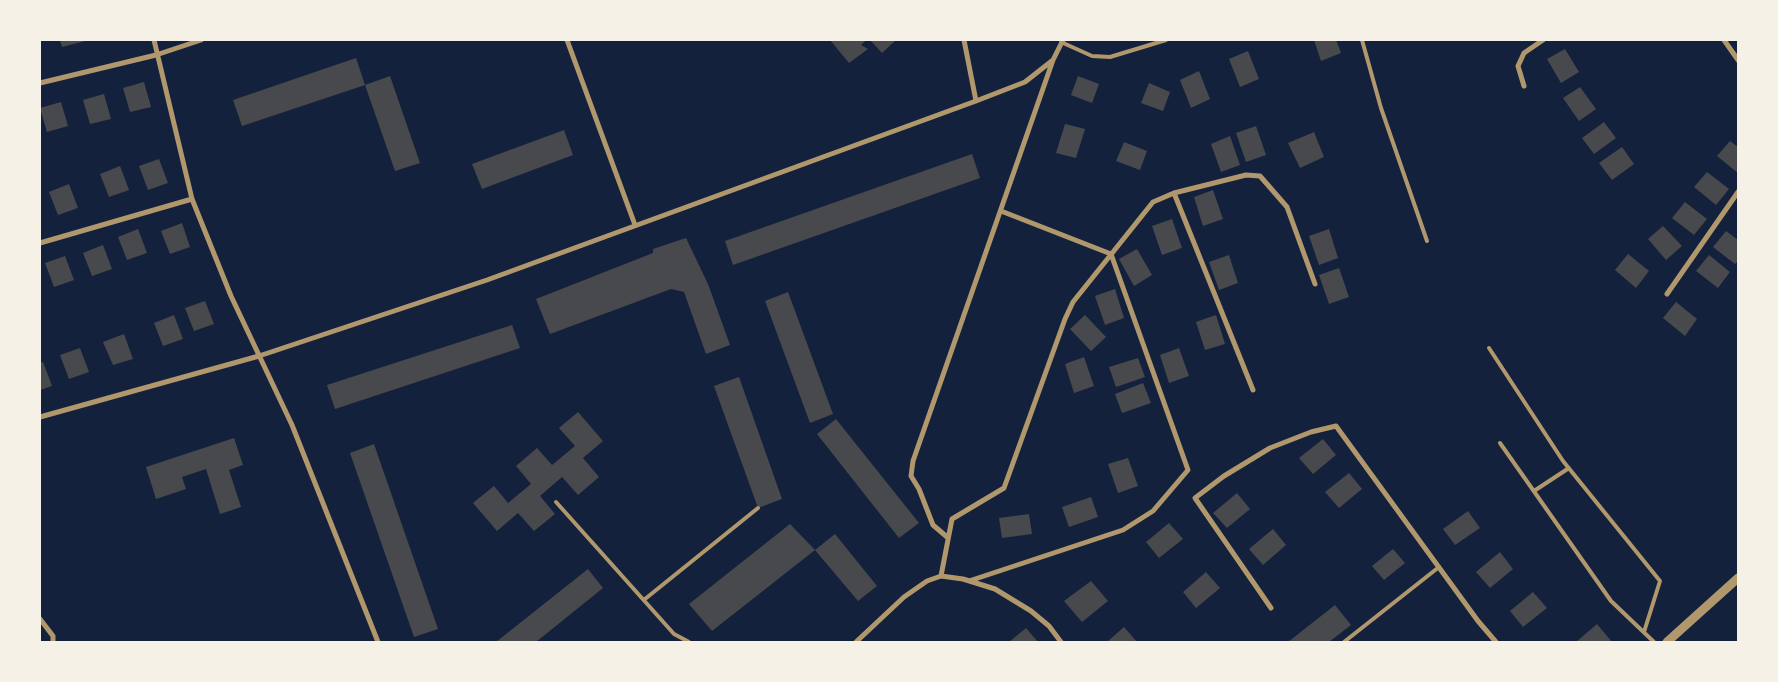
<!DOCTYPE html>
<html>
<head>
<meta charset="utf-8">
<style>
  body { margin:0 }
  #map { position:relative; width:1778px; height:682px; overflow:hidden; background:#14213d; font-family:"IBM Plex Sans",sans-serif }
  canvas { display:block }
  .frame { position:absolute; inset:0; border:41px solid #f6f1e7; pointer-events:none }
</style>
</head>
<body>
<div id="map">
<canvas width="1778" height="682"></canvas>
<div class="frame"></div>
</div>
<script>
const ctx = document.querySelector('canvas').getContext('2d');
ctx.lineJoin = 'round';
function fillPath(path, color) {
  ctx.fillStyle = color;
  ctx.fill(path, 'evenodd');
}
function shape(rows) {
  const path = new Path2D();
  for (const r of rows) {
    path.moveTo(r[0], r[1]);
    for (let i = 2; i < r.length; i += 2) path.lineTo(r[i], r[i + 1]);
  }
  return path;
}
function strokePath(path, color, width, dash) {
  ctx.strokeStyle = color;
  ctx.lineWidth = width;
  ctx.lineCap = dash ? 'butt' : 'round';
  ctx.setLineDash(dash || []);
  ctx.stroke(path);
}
const building = shape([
  [60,40,85,40,85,41,62,47],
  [830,40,866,40,861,45,868,49,849,63],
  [870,40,896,40,882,53],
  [1314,40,1336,40,1341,53,1321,61],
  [1565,49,1579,72,1561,83,1547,59],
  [1248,51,1259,79,1240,87,1229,59],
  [356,58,365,85,242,126,233,100],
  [1199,71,1210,99,1191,108,1180,80],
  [390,76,420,163,395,171,365,85],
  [1078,76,1099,84,1092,103,1071,95],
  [144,82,151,107,130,112,123,88],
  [1149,83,1170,92,1163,111,1141,103],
  [1580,87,1596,109,1579,121,1563,98],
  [104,94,111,119,90,124,83,100],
  [61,102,68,126,47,132,40,108],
  [1604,122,1616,138,1594,154,1582,138],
  [1065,124,1085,129,1076,158,1056,153],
  [1256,126,1266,155,1246,162,1236,133],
  [564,130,573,155,482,189,472,164],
  [1314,132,1324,157,1300,168,1288,143],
  [1230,136,1240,165,1221,172,1211,144],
  [1730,141,1738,147,1738,173,1717,156],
  [1124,142,1147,151,1140,170,1116,161],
  [1622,147,1634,164,1612,180,1599,163],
  [972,154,980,178,733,265,725,241],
  [159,159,168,183,148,190,139,166],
  [120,166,129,190,109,197,100,174],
  [1707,172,1729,189,1716,205,1694,187],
  [69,184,78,208,58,215,49,192],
  [1213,190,1223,219,1203,226,1194,197],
  [1685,202,1707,219,1694,235,1672,218],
  [1172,219,1182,248,1162,255,1152,226],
  [182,223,190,247,170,254,161,231],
  [1663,226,1682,246,1666,260,1648,239],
  [138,229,147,253,127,260,118,237],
  [1329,229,1338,258,1319,265,1309,236],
  [1726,231,1738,240,1738,261,1735,264,1713,247],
  [686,238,708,284,730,345,706,354,684,292,671,289,550,334,536,299,653,253,653,249],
  [103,245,112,269,92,276,83,253],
  [1137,249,1152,275,1134,286,1119,259],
  [1628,254,1649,271,1636,288,1615,270],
  [1229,255,1238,283,1219,290,1209,262],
  [1709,255,1730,272,1718,288,1696,271],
  [65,256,74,280,54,287,45,263],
  [1339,268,1349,297,1329,304,1319,275],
  [1115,289,1124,318,1105,325,1095,296],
  [788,292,833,414,810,423,765,301],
  [205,301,214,324,194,331,185,308],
  [1676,302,1697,319,1685,336,1663,318],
  [174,315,183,339,163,346,154,323],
  [1085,315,1106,337,1091,351,1070,329],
  [1216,315,1225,344,1205,350,1196,322],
  [512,325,520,348,335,409,327,385],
  [124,334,133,359,113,365,103,342],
  [80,348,89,372,69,379,60,355],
  [1179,348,1189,376,1169,383,1160,355],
  [1084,357,1094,386,1074,393,1065,364],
  [1138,358,1145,377,1116,387,1109,367],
  [43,362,52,386,40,390,40,363],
  [739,377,782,499,758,508,714,386],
  [1143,383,1151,403,1122,413,1115,394],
  [578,412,603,441,583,458,599,477,578,495,562,477,540,496,555,514,534,531,518,513,497,531,473,503,494,486,508,503,531,484,516,466,537,448,552,465,575,446,559,428],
  [836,419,919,523,899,538,817,434],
  [234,438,243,465,229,470,241,507,220,514,206,469,182,477,186,489,156,499,146,467],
  [1323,439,1336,455,1313,474,1299,458],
  [374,444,438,629,414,637,350,453],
  [1128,458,1138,486,1118,493,1108,464],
  [1349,473,1362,489,1339,508,1325,492],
  [1237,493,1250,509,1227,528,1213,513],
  [1091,497,1098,517,1069,527,1062,507],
  [1468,511,1480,528,1455,545,1443,529],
  [1029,514,1032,534,1002,538,999,518],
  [1169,523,1183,539,1159,558,1146,542],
  [790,524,815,550,835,534,877,586,858,601,815,550,712,631,689,604],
  [1273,529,1286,545,1263,565,1249,549],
  [1393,549,1405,563,1384,580,1372,566],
  [1500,552,1513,569,1490,588,1476,572],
  [588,569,603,588,536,642,496,642],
  [1206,572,1220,588,1196,608,1183,592],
  [1091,581,1108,601,1082,622,1064,601],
  [1533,592,1547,608,1523,627,1510,611],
  [1335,605,1351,625,1329,642,1288,642],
  [1597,624,1612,642,1576,642],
  [1124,627,1137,642,1107,642],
  [1026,628,1038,642,1009,642]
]);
const service = shape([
  [1362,40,1381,108,1427,241],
  [1061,42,1092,56,1110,57,1166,40],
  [1489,348,1563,461,1660,581,1644,632],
  [1500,443,1611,601,1654,642],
  [1534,491,1569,468],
  [556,502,674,634,689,642],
  [645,599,758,508],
  [1344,642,1439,567]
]);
const minor = shape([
  [154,40,192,199,231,296,292,425,378,642],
  [567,40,635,225],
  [964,40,976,101],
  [1724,40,1738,60],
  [40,83,156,55,201,40],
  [1524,86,1518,66,1524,53,1543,40],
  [1174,193,1253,390],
  [40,243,192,199],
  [1667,294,1738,192],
  [40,417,259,356,487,280,976,101,1025,82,1053,60],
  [947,537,933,525,919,489,911,476,913,461,1053,60,1063,40],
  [941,576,952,519,1004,488,1065,319,1073,302,1153,202,1174,193,1246,175,1260,176,1287,207,1315,284],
  [969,581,1123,530,1153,511,1188,470,1111,254,1001,211],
  [1271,608,1195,498,1224,476,1270,448,1311,432,1336,426,1478,621,1496,642],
  [40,619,53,636,53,642],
  [856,642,904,597,927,581,941,576,963,579,995,589,1031,611,1049,626,1061,642]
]);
const tertiary = shape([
  [1667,642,1738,578]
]);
fillPath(building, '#48494c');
strokePath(service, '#b1986c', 4);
strokePath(minor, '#b1986c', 5);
strokePath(tertiary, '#b1986c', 9);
</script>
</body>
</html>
